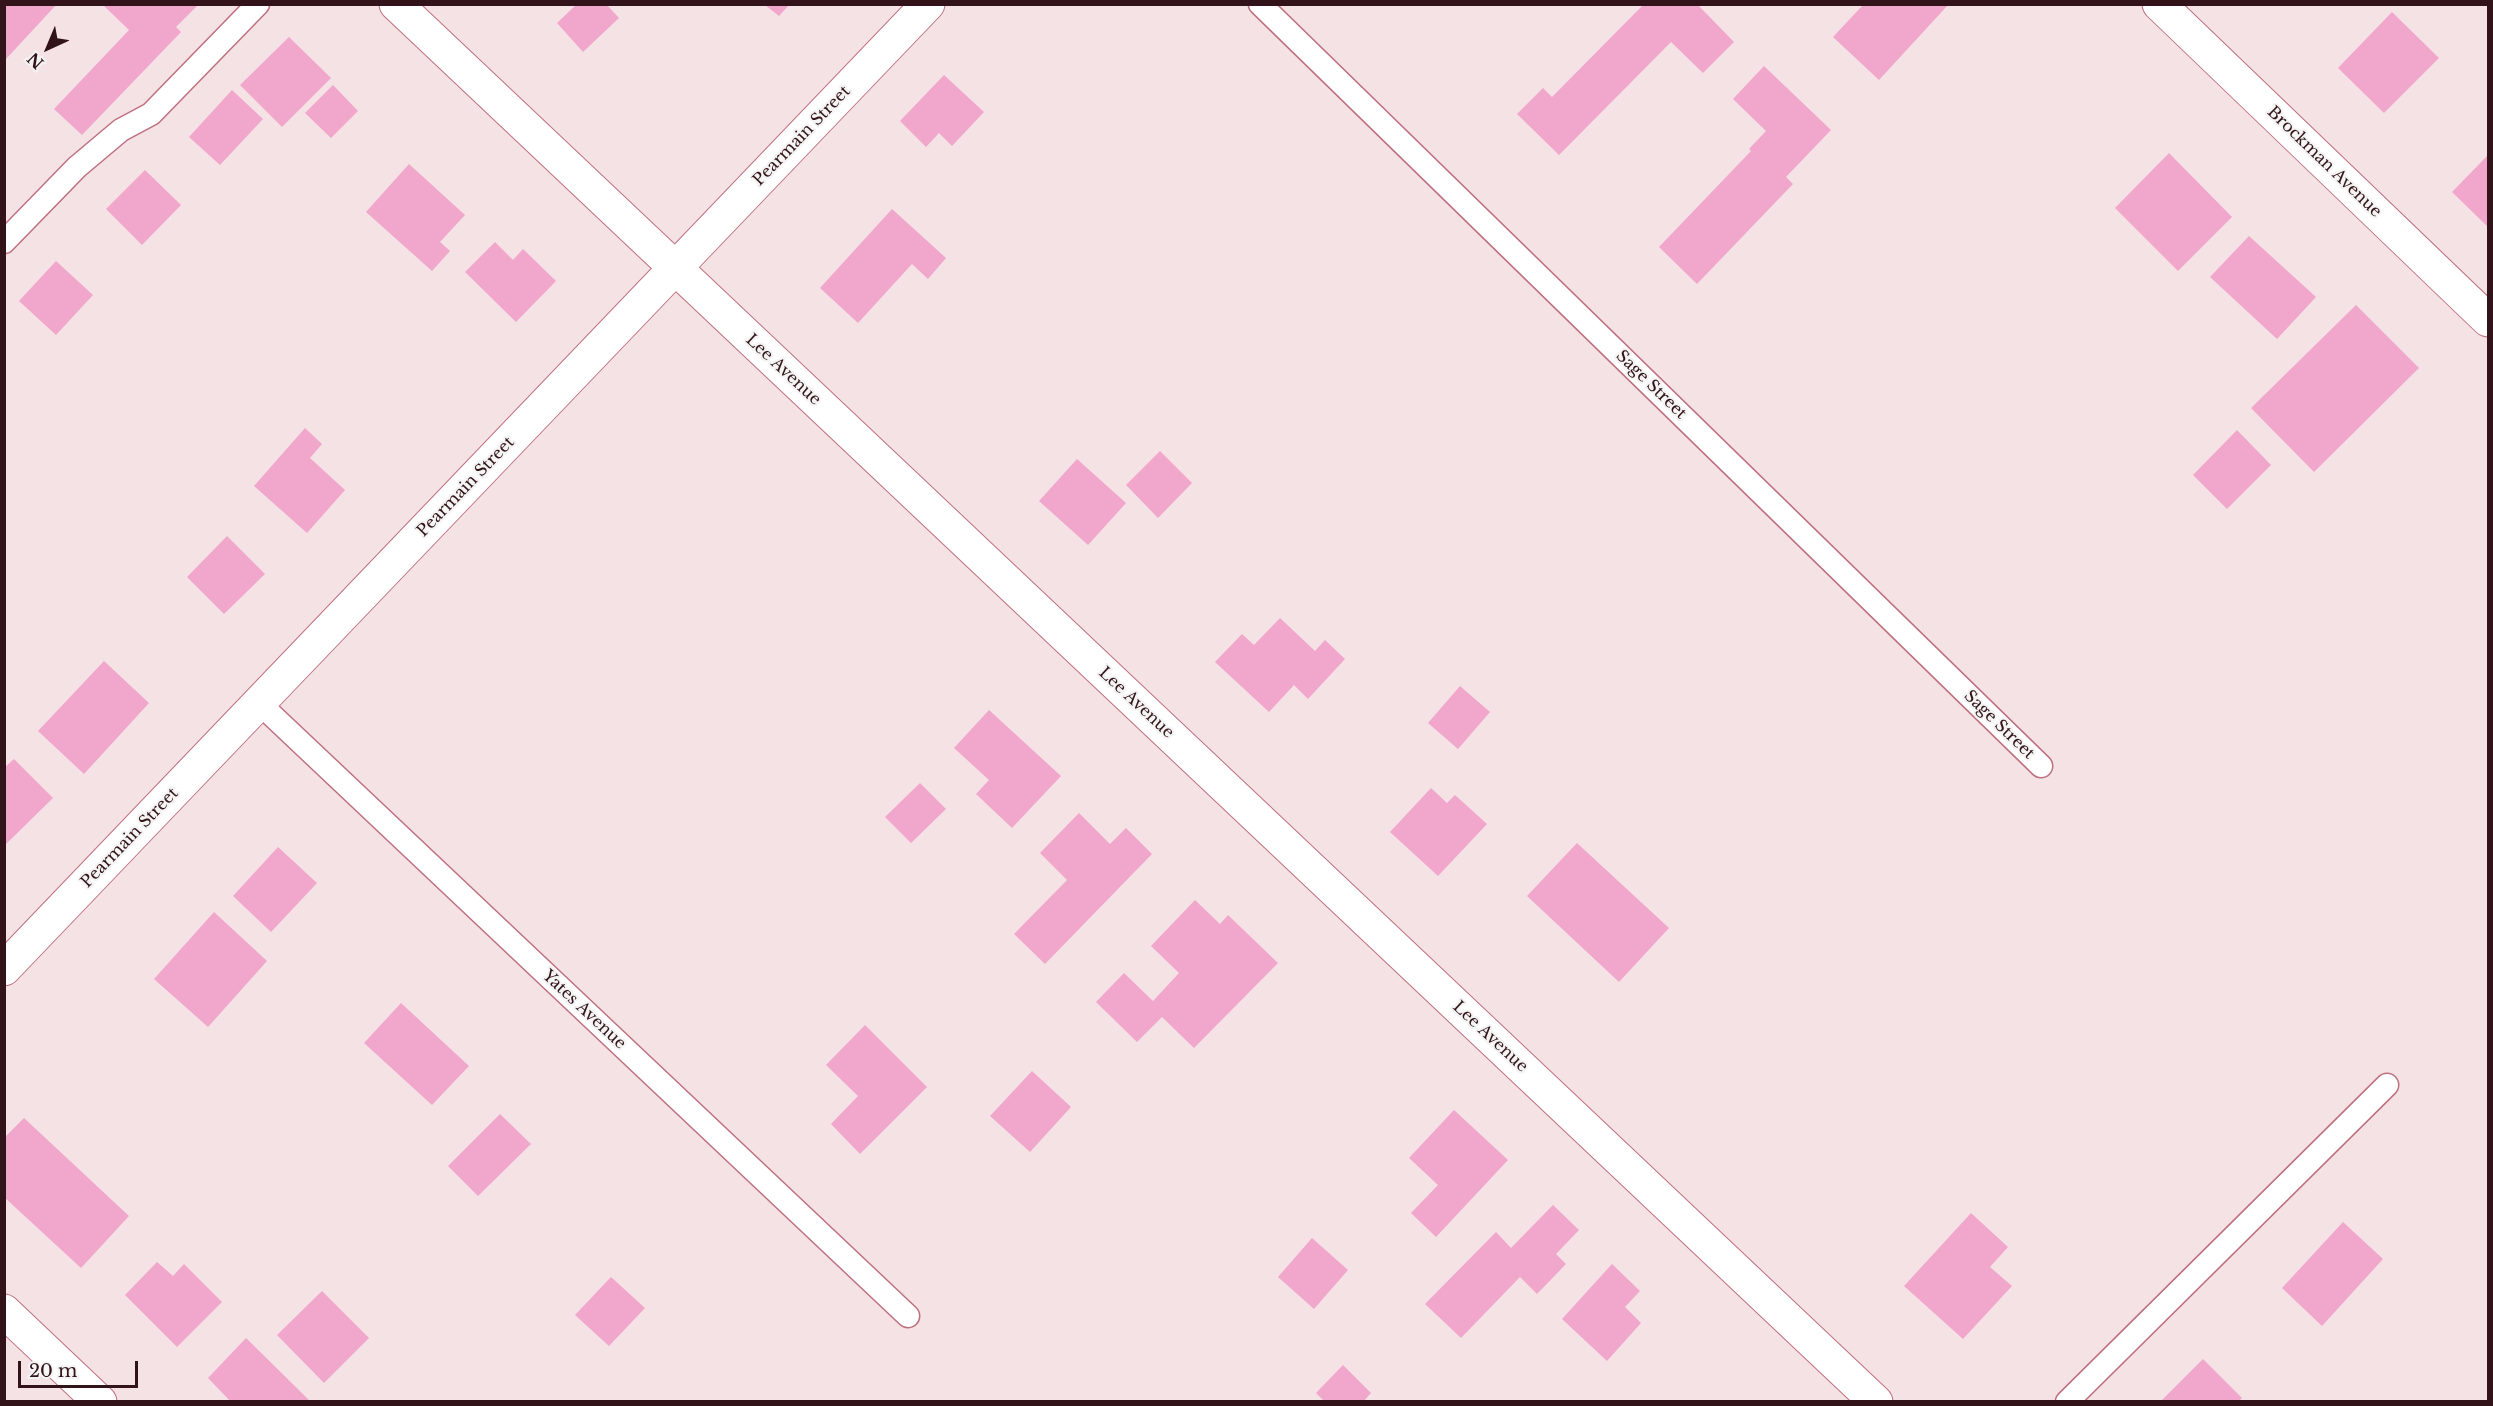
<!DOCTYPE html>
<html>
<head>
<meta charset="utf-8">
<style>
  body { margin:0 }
  #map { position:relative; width:2493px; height:1406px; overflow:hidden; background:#f4e2e5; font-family:"Libre Baskerville",serif }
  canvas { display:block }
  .frame { position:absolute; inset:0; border:6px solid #32131a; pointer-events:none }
  .north { position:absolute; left:18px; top:18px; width:60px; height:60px; -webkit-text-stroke:4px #f4f4f4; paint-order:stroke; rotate:224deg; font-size:16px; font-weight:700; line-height:24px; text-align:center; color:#32131a }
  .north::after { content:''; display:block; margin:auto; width:21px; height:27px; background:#32131a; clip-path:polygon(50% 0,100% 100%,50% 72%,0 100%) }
  .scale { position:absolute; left:18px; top:1361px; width:120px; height:27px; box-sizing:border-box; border:3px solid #32131a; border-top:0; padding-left:8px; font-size:18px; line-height:21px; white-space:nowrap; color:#32131a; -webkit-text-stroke:4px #f4f4f4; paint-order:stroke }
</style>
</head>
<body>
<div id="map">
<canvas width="2493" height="1406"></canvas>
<div class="frame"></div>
<div class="north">N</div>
<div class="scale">20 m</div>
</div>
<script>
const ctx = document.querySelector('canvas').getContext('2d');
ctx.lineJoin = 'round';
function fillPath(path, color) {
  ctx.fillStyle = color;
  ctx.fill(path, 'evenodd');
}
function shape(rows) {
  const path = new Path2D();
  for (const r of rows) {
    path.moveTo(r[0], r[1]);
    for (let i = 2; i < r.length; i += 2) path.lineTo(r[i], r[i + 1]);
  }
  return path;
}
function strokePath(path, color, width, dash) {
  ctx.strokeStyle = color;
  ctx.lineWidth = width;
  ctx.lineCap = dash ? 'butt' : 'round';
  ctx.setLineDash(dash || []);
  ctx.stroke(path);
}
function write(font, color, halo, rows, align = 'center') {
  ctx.font = font + ' "Libre Baskerville",serif';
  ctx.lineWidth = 4.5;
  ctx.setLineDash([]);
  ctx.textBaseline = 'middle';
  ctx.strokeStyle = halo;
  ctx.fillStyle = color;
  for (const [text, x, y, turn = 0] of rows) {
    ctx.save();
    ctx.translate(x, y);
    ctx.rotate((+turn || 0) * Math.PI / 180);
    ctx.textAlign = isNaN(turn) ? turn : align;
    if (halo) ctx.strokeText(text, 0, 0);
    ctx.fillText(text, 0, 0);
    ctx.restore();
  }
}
const building = shape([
  [4,4,57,4,6,59,4,58],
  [102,4,199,4,176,27,181,32,82,135,54,109,129,30],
  [577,4,606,4,619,18,583,52,557,23],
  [1644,4,1697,4,1734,42,1703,73,1671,42,1559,155,1517,114,1543,88,1552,97],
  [765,5,789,5,779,16],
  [1863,5,1948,5,1879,80,1833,37],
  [2392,12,2439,58,2384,113,2338,68],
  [289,37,331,78,282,127,240,85],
  [1764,66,1831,130,1786,177,1793,184,1697,284,1659,247,1751,151,1749,149,1766,131,1733,99],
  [944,75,984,112,952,146,939,133,926,147,900,121],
  [333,85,358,111,331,138,305,113],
  [232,90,263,119,220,165,189,137],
  [2169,153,2232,217,2178,271,2115,208],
  [2488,155,2488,227,2452,192],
  [409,164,465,215,440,242,450,251,432,271,366,212],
  [145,170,181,205,142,245,106,209],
  [892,209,946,258,928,279,912,264,858,323,820,288],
  [2249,236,2316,297,2277,339,2210,277],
  [495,242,513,260,523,249,556,281,516,322,465,272],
  [56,261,93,295,56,335,19,301],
  [2356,305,2419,368,2314,472,2251,408],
  [305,428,322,444,310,458,345,490,307,533,254,486],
  [2237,430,2271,465,2227,509,2193,475],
  [1160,451,1192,483,1158,518,1126,485],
  [1077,459,1126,503,1088,545,1039,501],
  [227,536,265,574,224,614,187,577],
  [1280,618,1315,651,1325,640,1345,659,1308,699,1294,685,1269,712,1215,662,1242,634,1254,645],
  [104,661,149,703,84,774,38,731],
  [1460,686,1490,712,1458,749,1428,723],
  [989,710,1061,776,1012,828,976,794,989,780,954,748],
  [14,759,53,798,4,846,4,768],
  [920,783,946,809,911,843,885,817],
  [1431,788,1447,803,1455,795,1487,824,1438,876,1390,832],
  [1079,813,1110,844,1126,828,1152,854,1045,964,1014,934,1067,880,1040,853],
  [1577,843,1669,928,1619,982,1527,896],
  [278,847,317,883,271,932,233,896],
  [1195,900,1220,924,1228,915,1278,963,1194,1048,1162,1017,1137,1042,1096,1002,1124,973,1153,1001,1179,973,1151,946],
  [214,912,267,961,208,1027,154,979],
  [401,1003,469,1066,432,1105,364,1043],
  [865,1025,927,1087,860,1154,831,1124,858,1096,826,1065],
  [1032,1071,1071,1107,1030,1152,990,1116],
  [1454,1110,1508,1160,1436,1237,1411,1213,1438,1185,1409,1158],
  [500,1114,531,1144,478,1196,448,1166],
  [24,1118,129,1216,81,1268,4,1197,4,1138],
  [1553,1205,1579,1230,1556,1254,1566,1264,1537,1294,1520,1277,1461,1338,1425,1304,1496,1232,1511,1248],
  [1971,1213,2008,1247,1990,1267,2012,1286,1963,1339,1904,1286],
  [2343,1222,2383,1259,2322,1326,2282,1288],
  [1312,1238,1348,1270,1314,1309,1278,1277],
  [157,1262,173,1276,184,1264,222,1302,177,1347,125,1295],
  [1612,1264,1640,1291,1625,1307,1641,1323,1607,1361,1562,1319],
  [611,1277,645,1308,609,1346,575,1315],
  [322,1291,369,1338,324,1383,277,1335],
  [246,1338,309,1400,308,1402,231,1402,208,1378],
  [2203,1359,2242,1398,2238,1402,2160,1402],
  [1343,1365,1371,1393,1363,1402,1325,1402,1316,1393]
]);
const service = shape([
  [1260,4,2041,766],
  [4,242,77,167,121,130,151,114,258,4],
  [259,703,908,1316],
  [2067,1402,2387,1085]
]);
const minor = shape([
  [396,4,1876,1402],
  [2159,4,2488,320],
  [4,969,928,4],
  [4,1311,100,1402]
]);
const streetNames = [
  ["Pearmain Street",802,136,-46],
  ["Brockman Avenue",2324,162,44],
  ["Lee Avenue",783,370,43],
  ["Sage Street",1651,385,44],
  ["Pearmain Street",466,487,-46],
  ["Lee Avenue",1136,703,43],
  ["Sage Street",1999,725,44],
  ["Pearmain Street",130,838,-46],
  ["Yates Avenue",584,1010,43],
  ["Lee Avenue",1490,1037,43]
];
fillPath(building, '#f1a6cc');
strokePath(service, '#be707f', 25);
strokePath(minor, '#be707f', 35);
strokePath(service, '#fff', 22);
strokePath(minor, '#fff', 33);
write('16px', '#32131a', '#f4f4f4', streetNames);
</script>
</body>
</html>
